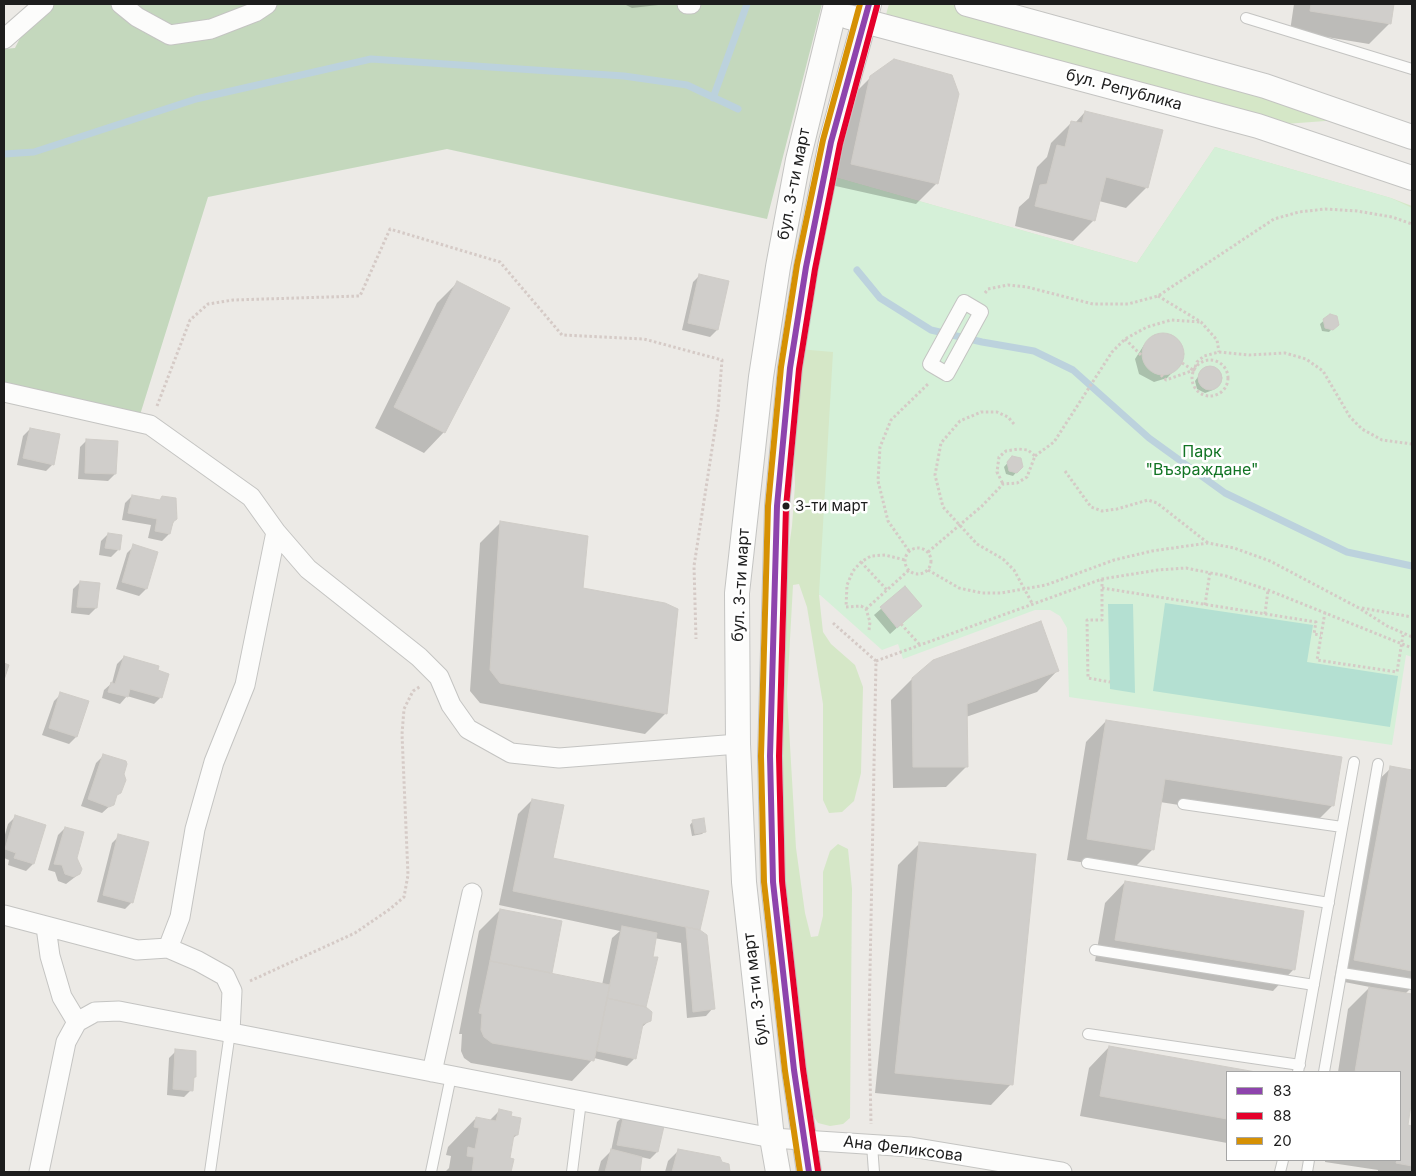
<!DOCTYPE html>
<html>
<head>
<meta charset="utf-8">
<style>
  body { margin:0 }
  #map { position:relative; width:1416px; height:1176px; overflow:hidden; background:#eceae6; font-family:Inter,sans-serif }
  canvas { display:block }
  .frame { position:absolute; inset:0; border:5px solid #1d1d1d; pointer-events:none }
  .legend { position:absolute; left:1226px; top:1071px; width:175px; height:90px; box-sizing:border-box; background:#fff; border:1px solid #a5a5a5; margin:0; padding:6px 9px; list-style:none; font-size:15px; color:#1d1d1d }
  .legend li { display:flex; align-items:center; gap:10px; height:25px }
  .legend b { width:25px; border:1px solid #a5a5a5 }
</style>
</head>
<body>
<div id="map">
<canvas width="1416" height="1176"></canvas>
<div class="frame"></div>
<ul class="legend">
<li><b style="height:6px;background:#8e44ad"></b>83</li>
<li><b style="height:6px;background:#e4002b"></b>88</li>
<li><b style="height:6px;background:#d69104"></b>20</li>
</ul>
</div>
<script>
const ctx = document.querySelector('canvas').getContext('2d');
ctx.lineJoin = 'round';
function fillPath(path, color) {
  ctx.fillStyle = color;
  ctx.fill(path, 'evenodd');
}
function shape(rows) {
  const path = new Path2D();
  for (const r of rows) {
    if (r.length === 3) {
      path.moveTo(r[0] + r[2], r[1]);
      path.arc(r[0], r[1], r[2], 0, 2 * Math.PI);
      continue;
    }
    path.moveTo(r[0], r[1]);
    for (let i = 2; i < r.length; i += 2) path.lineTo(r[i], r[i + 1]);
  }
  return path;
}
function strokePath(path, color, width, dash) {
  ctx.strokeStyle = color;
  ctx.lineWidth = width;
  ctx.lineCap = dash ? 'butt' : 'round';
  ctx.setLineDash(dash || []);
  ctx.stroke(path);
}
function write(font, color, halo, rows, align = 'center') {
  ctx.font = font + ' Inter,sans-serif';
  ctx.lineWidth = 5;
  ctx.setLineDash([]);
  ctx.textBaseline = 'middle';
  ctx.strokeStyle = halo;
  ctx.fillStyle = color;
  for (const [text, x, y, turn = 0] of rows) {
    ctx.save();
    ctx.translate(x, y);
    ctx.rotate((+turn || 0) * Math.PI / 180);
    ctx.textAlign = isNaN(turn) ? turn : align;
    if (halo) ctx.strokeText(text, 0, 0);
    ctx.fillText(text, 0, 0);
    ctx.restore();
  }
}
const grass = shape([
  [889,4,967,4,1352,119,1258,126,883,25],
  [1215,147,1391,198,1412,206,1412,213,819,595,823,632,831,644,855,665,863,687,861,773,854,801,842,812,829,813,823,800,823,704,807,607,799,584,793,585,787,694,796,848,805,913,811,937,818,936,823,916,823,872,830,851,838,844,848,849,852,889,850,1118,843,1124,830,1126,818,1123,811,1112,793,979,776,777,782,596,792,526,795,485,793,418,831,176,1137,263]
]);
const forest = shape([
  [37,4,822,4,767,219,447,149,208,197,139,418,4,395,4,49,15,48]
]);
const park = shape([
  [1215,147,1391,198,1412,208,1412,657,1406,655,1392,745,1069,697,1067,628,1060,616,1050,610,1035,610,903,659,898,644,882,650,819,594,833,352,798,349,831,176,1137,263]
]);
const pitch = shape([
  [1165,603,1313,625,1307,662,1398,676,1390,727,1153,691],
  [1108,604,1133,604,1135,693,1110,689]
]);
const shadow = shape([
  [624,4,667,4,632,8],
  [1294,4,1392,4,1390,23,1369,44,1290,31],
  [871,77,937,183,916,204,831,185,850,98],
  [1085,112,1147,187,1126,208,1099,201,1094,220,1073,241,1015,226,1019,207,1029,198,1037,167,1047,157,1051,143,1072,122,1075,123],
  [700,275,717,330,710,337,682,330,693,282],
  [457,283,444,432,424,453,375,428,437,303],
  [1330,315,1337,324,1329,332,1322,331,1320,324],
  [1157,335,1170,335,1180,343,1183,356,1181,363,1167,378,1154,382,1139,374,1135,359,1144,345],
  [1211,367,1218,371,1221,379,1213,390,1205,393,1197,389,1195,381,1203,370],
  [30,429,53,464,46,471,17,465,23,436],
  [87,440,115,474,108,481,78,479,80,447],
  [1013,457,1021,467,1013,476,1006,474,1004,467],
  [132,496,174,509,177,513,169,534,162,541,148,538,151,525,122,520,125,503],
  [501,522,581,589,666,713,645,734,480,703,470,691,480,543],
  [108,534,118,550,111,557,99,555,101,541],
  [134,546,146,589,139,596,116,589,127,553],
  [80,582,96,608,89,615,71,613,73,589],
  [905,588,913,613,890,634,874,615],
  [124,657,161,697,154,704,127,696,120,704,102,698,104,690,112,683,117,664],
  [1057,671,1037,692,966,717,967,766,946,787,893,788,891,700,912,679],
  [61,694,76,737,69,744,42,735,54,701],
  [1106,721,1333,805,1312,826,1160,802,1153,849,1132,870,1067,860,1086,742],
  [103,756,124,780,112,804,102,813,81,806,96,763],
  [1391,768,1412,772,1412,987,1405,994,1412,995,1412,1090,1407,1126,1412,1127,1412,1172,1378,1172,1378,1170,1325,1162,1325,1160,1400,1160,1400,1072,1338,1072,1348,1009,1370,987,1334,980,1370,788],
  [532,800,551,859,699,931,713,1008,706,1016,687,1018,681,943,654,938,644,1008,650,1020,641,1028,634,1059,627,1066,594,1058,572,1081,471,1063,464,1058,461,1051,462,1034,459,1034,479,931,500,910,560,922,550,974,602,985,612,938,620,931,499,905,518,814],
  [15,817,33,864,26,871,8,865,9,860,4,858,4,838,8,824],
  [693,821,705,831,702,834,692,836,690,825],
  [65,828,76,858,79,874,66,884,58,881,55,872,48,870,58,835],
  [119,836,132,902,125,909,97,902,112,843],
  [919,844,1011,1084,991,1105,875,1093,898,865],
  [1125,882,1303,912,1293,970,1273,991,1095,961,1105,903],
  [1109,1047,1248,1072,1227,1072,1227,1143,1080,1116,1089,1068],
  [176,1051,195,1077,192,1080,191,1090,184,1097,167,1095,169,1058],
  [499,1111,510,1117,517,1135,512,1139,508,1159,510,1172,445,1172,449,1168,451,1156,446,1155,448,1147,476,1118,489,1121],
  [624,1115,657,1152,650,1159,641,1157,638,1172,598,1172,601,1161,611,1151,617,1122],
  [679,1150,728,1165,728,1172,665,1172,668,1161]
]);
const stream = shape([
  [713,98,747,4],
  [4,154,34,152,196,99,371,59,624,76,687,85,738,109],
  [857,270,880,298,931,330,982,342,1034,351,1073,370,1149,438,1225,493,1347,552,1412,566]
]);
const building = shape([
  [1311,4,1394,4,1391,24,1310,11,1311,4],
  [894,59,952,75,959,94,938,184,851,164,870,76,894,59],
  [1085,111,1163,130,1148,188,1106,177,1095,221,1035,206,1040,185,1047,184,1057,145,1065,147,1071,121,1082,123,1085,111],
  [699,274,729,281,718,330,688,323,699,274],
  [457,281,510,308,445,433,394,407,457,281],
  [1330,314,1337,316,1339,325,1333,330,1325,328,1323,319,1330,314],
  [1163,354,21],
  [1210,378,12],
  [30,428,60,434,54,465,23,458,30,428],
  [86,439,118,441,116,474,85,473,86,439],
  [1012,456,1021,458,1023,467,1017,473,1009,471,1007,462,1012,456],
  [132,495,160,500,162,496,176,498,177,519,173,522,170,534,155,531,157,519,128,513,132,495],
  [500,521,588,536,583,588,665,603,678,609,667,714,500,683,490,670,500,521],
  [108,533,122,535,120,550,105,548,108,533],
  [133,544,158,552,147,589,122,582,133,544],
  [80,581,100,583,97,608,77,607,80,581],
  [905,586,922,606,897,628,880,607,905,586],
  [1041,621,1059,671,967,704,968,767,913,767,912,678,933,660,1041,621],
  [124,656,159,666,158,670,169,674,162,698,130,689,128,697,108,692,111,682,115,684,124,656],
  [4,663,9,665,4,680,4,663],
  [60,692,89,701,77,737,49,728,60,692],
  [1106,720,1342,757,1334,806,1165,779,1154,850,1087,839,1106,720],
  [103,754,126,761,127,764,124,774,126,780,121,793,117,795,114,805,109,807,88,799,103,754],
  [1390,766,1412,770,1412,971,1354,960,1390,766],
  [532,799,564,805,553,858,709,891,700,930,513,891,532,799],
  [15,815,46,825,34,864,14,858,16,853,5,849,15,815],
  [704,818,706,832,695,834,692,820,704,818],
  [65,827,84,832,77,858,82,869,80,874,74,877,65,874,62,865,54,864,65,827],
  [118,834,149,842,133,903,103,895,118,834],
  [919,842,1036,854,1013,1085,895,1073,919,842],
  [1125,881,1304,911,1295,970,1115,940,1125,881],
  [500,909,562,921,552,973,490,961,500,909],
  [622,926,657,933,653,957,658,957,646,1007,607,998,622,926],
  [686,927,700,930,707,935,715,1009,693,1012,686,927],
  [490,961,610,985,594,1061,492,1043,484,1037,481,1030,482,1014,479,1013,490,961],
  [1369,987,1412,994,1412,1098,1408,1125,1412,1126,1412,1166,1396,1163,1397,1160,1400,1160,1400,1072,1355,1072,1369,987],
  [607,998,646,1007,652,1012,651,1021,643,1024,636,1059,597,1051,607,998],
  [1109,1046,1256,1072,1227,1072,1227,1119,1100,1096,1109,1046],
  [175,1049,196,1051,196,1077,194,1077,193,1091,173,1089,175,1049],
  [499,1109,512,1112,511,1116,521,1118,518,1135,514,1135,510,1158,514,1159,511,1172,472,1172,474,1157,467,1156,468,1147,475,1149,479,1128,474,1127,476,1117,496,1121,499,1109],
  [624,1114,665,1122,658,1152,617,1145,624,1114],
  [611,1149,642,1157,640,1172,605,1172,611,1149],
  [678,1149,720,1157,722,1162,729,1164,730,1172,669,1172,672,1172,678,1149]
]);
const path = shape([
  [985,293,988,289,1008,285,1027,287,1093,304,1128,304,1158,296,1274,219,1299,212,1325,209,1357,211,1392,217,1412,224],
  [1158,296,1201,322,1217,340,1219,352],
  [1125,339,1141,355],
  [1210,378,18],
  [1182,363,1193,370],
  [1161,375,1166,380,1194,370,1197,362,1204,356,1219,352,1249,355,1285,353,1306,359,1323,371,1350,417,1362,429,1382,440,1412,444],
  [157,406,190,320,208,304,233,300,360,296,390,229,500,262,562,335,644,339,722,360,718,410,694,566,696,639],
  [1014,424,1008,417,997,412,981,412,960,421,941,443,935,475,943,507,977,544,1003,559,1014,570,1032,603],
  [1035,456,1054,442,1112,352,1125,339,1147,327,1171,320,1201,322],
  [1065,471,1091,507,1102,511,1117,509,1148,500,1157,503,1208,543],
  [918,561,13],
  [909,551,888,521,878,481,880,447,891,420,929,383],
  [928,552,982,506,1003,484,1017,483,1027,477,1035,456,1028,450,1018,449,1006,451,999,457,997,472,1003,484],
  [861,562,887,590],
  [928,570,959,588,982,593,1001,593,1046,585,1114,560,1152,551,1208,543,1234,548,1270,561,1359,608,1387,626,1412,637],
  [1102,579,1102,620,1087,620,1088,678,1110,682],
  [1102,588,1316,622,1314,634,1321,635],
  [1205,605,1210,572],
  [1362,608,1412,617],
  [866,609,909,570],
  [1325,612,1317,660,1397,672,1403,635],
  [1265,614,1268,590],
  [833,623,876,661,869,1024,871,1124],
  [901,624,920,645],
  [869,630,870,622,866,609,861,606,846,607,847,585,853,571,861,562,871,556,885,555,905,560],
  [876,661,1102,579,1158,570,1186,568,1226,576,1268,590,1412,648],
  [250,981,355,933,390,909,404,897,408,875,402,734,404,709,413,691,421,686]
]);
const service = shape([
  [1246,18,1412,69],
  [1183,804,1342,827],
  [1087,863,1329,903],
  [1095,950,1314,985],
  [1342,973,1412,984],
  [1088,1034,1300,1065],
  [1298,1072,1354,762],
  [1324,1072,1378,764],
  [872,1145,874,1172],
  [210,1172,230,1032],
  [431,1172,451,1076],
  [572,1172,581,1101],
  [1280,1172,1283,1160],
  [1307,1172,1309,1160]
]);
const pedestrian = shape([
  [964,302,981,312,947,374,930,364,964,302]
]);
const minor = shape([
  [121,4,137,17,170,35,211,29,255,12,267,4],
  [687,4,691,4],
  [4,39,44,4],
  [4,392,150,425,251,497,276,532,308,569,419,657,439,677,451,705,468,729,511,753,559,758,738,744],
  [4,915,137,950,168,948,180,917,195,829,214,762,245,685,276,532],
  [46,927,50,956,62,997,77,1022],
  [168,948,198,961,225,976,232,991,230,1032],
  [432,1072,472,893],
  [39,1172,66,1042,77,1022,95,1012,119,1011,772,1138,911,1147,1062,1172]
]);
const tertiary = shape([
  [967,4,1265,86,1412,137],
  [849,17,1258,126,1412,178],
  [778,1172,772,1138,744,882,738,744,737,593,761,377,778,267,798,160,836,4],
  [809,1172,794,1070,773,882,770,756,777,506,790,368,806,267,831,142,869,4]
]);
const bus1 = shape([
  [809,1172,794,1070,773,882,770,756,777,506,790,368,806,267,831,142,869,4]
]);
const bus2 = shape([
  [818,1171,803,1069,782,881,779,756,786,507,799,369,815,269,840,144,877,6]
]);
const bus3 = shape([
  [800,1172,785,1071,764,882,761,756,768,506,781,367,797,265,823,140,860,4]
]);
const markers = [
  [786,506,4.5,"#1d1d1d"]
];
const busNames = [
  ["3-ти март",795,506]
];
const streetNames = [
  ["бул. Република",1124,90,15],
  ["бул. 3-ти март",794,184,-79],
  ["бул. 3-ти март",741,585,-87],
  ["бул. 3-ти март",756,989,-97],
  ["Ана Феликсова",903,1149,7]
];
const parkNames = [
  ["Парк",1202,452],
  ["\"Възраждане\"",1202,470]
];
fillPath(grass, '#d5e7c7');
fillPath(forest, '#c4d8bd');
fillPath(park, '#d5f0d8');
fillPath(pitch, '#b4e0d2');
fillPath(shadow, '#0003');
strokePath(stream, '#bcd2dd', 7);
fillPath(building, '#d0cecb');
strokePath(building, '#cfccc7', 1);
strokePath(service, '#c4c4c2', 12);
strokePath(pedestrian, '#c4c4c2', 16);
strokePath(minor, '#c4c4c2', 21);
strokePath(tertiary, '#c4c4c2', 26);
strokePath(path, '#d5cac6', 3, [2.5, 2.5]);
strokePath(service, '#fcfcfb', 10);
strokePath(pedestrian, '#fcfcfb', 14);
strokePath(minor, '#fcfcfb', 19);
strokePath(tertiary, '#fcfcfb', 24);
strokePath(bus1, '#8e44ad', 6);
strokePath(bus2, '#e4002b', 6);
strokePath(bus3, '#d69104', 6);
for (const [x, y, r, color] of markers) {
  const dot = new Path2D();
  dot.arc(x, y, r, 0, 2 * Math.PI);
  ctx.fillStyle = color;
  ctx.fill(dot);
  strokePath(dot, '#fff', 2);
}
write('15px', '#1d1d1d', '#fff', busNames, 'left');
write('16px', '#1d1d1d', '#fff', streetNames);
write('16px', '#127424', '#fff', parkNames);
</script>
</body>
</html>
